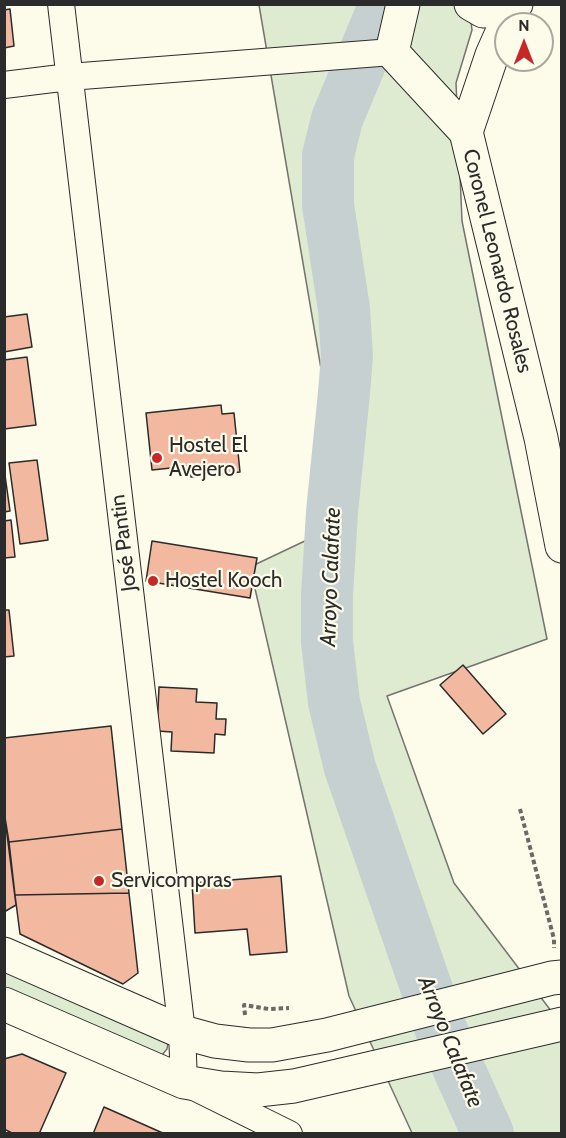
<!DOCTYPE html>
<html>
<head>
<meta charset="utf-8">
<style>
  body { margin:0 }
  #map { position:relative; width:566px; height:1138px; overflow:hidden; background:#fdfbea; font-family:Cabin,sans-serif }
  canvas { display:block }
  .frame { position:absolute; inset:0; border:6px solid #2b2b2b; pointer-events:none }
  .north { position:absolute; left:494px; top:12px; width:60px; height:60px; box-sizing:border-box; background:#fdfbea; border:2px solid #a9a89e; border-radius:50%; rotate:0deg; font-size:16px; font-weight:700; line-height:24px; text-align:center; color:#2b2b2b }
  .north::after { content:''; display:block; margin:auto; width:21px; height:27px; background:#c62828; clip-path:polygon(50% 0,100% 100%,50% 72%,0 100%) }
</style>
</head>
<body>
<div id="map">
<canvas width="566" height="1138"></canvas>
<div class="frame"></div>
<div class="north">N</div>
</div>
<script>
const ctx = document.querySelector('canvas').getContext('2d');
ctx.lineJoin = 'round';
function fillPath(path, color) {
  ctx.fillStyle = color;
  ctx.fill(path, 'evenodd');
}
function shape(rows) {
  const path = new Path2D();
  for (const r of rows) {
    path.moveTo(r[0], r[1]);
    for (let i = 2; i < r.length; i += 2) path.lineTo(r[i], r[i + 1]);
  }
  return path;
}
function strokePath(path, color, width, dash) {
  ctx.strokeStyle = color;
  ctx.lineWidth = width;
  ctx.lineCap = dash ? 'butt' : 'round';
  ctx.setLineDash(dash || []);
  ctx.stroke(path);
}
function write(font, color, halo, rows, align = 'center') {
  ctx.font = font + ' Cabin,sans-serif';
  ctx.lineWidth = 4.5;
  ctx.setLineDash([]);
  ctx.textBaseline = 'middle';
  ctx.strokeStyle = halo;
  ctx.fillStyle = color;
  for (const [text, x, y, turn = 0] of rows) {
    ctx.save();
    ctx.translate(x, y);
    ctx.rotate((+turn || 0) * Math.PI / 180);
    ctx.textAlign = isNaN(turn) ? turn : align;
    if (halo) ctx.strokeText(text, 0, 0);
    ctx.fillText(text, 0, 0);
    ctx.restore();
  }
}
const green = shape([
  [259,5,469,5,472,30,456,83,462,221,547,639,387,696,454,883,561,1024,561,1133,412,1133,349,996,250,567,347,521,259,5],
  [5,963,168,1043,167,1049,162,1055,5,992,5,963]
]);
const river = shape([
  [385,4,337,119,328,156,328,205,344,309,347,356,344,393,332,512,327,595,327,642,334,702,350,768,440,1027,488,1134]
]);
const building = shape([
  [10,9,14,46,4,48,4,10,10,9],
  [27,314,32,347,4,352,4,317,27,314],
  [27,357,36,425,4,429,4,360,27,357],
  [221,405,222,414,234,413,240,472,191,477,190,466,152,470,146,413,221,405],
  [37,460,48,540,20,544,9,463,37,460],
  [4,468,10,511,4,512,4,468],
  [11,520,15,557,4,558,4,521,11,520],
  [152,541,257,558,250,598,146,581,152,541],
  [4,610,9,610,14,656,4,657,4,610],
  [463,665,506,714,483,734,440,685,463,665],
  [159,687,197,689,196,702,217,703,216,719,226,719,225,735,215,734,214,753,171,751,172,732,157,731,159,687],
  [111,726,122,829,9,842,4,811,4,738,111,726],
  [4,811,16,905,4,912,4,811],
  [122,829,129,893,15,895,9,842,122,829],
  [281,876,287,952,250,955,247,929,195,933,192,883,281,876],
  [129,893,138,973,123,984,20,934,15,895,129,893],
  [22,1054,66,1073,39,1134,14,1134,4,1129,4,1059,22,1054],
  [104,1107,165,1134,93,1134,104,1107]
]);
const path = shape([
  [520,809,554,939,554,948],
  [245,1015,244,1005,269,1009,289,1008]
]);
const minor = shape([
  [61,4,182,1032,184,1082,289,1134],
  [4,85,69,77,392,52]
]);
const tertiary = shape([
  [466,132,492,55,512,10,516,4]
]);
const secondary = shape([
  [403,4,392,52,466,132,541,438,562,546],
  [471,4,483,11,512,10]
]);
const primary = shape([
  [4,954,182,1032,215,1041,249,1045,272,1045,327,1035,552,978,562,977],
  [4,1004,184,1082,221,1088,258,1090,294,1086,562,1024]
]);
const markers = [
  [157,458,6,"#c62828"],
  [153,581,6,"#c62828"],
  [99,881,6,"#c62828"]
];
const streetNames = [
  ["Coronel Leonardo Rosales",497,261,76],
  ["José Pantin",124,543,-97]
];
const poiNames = [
  ["Hostel El",169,446],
  ["Avejero",169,470],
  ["Hostel Kooch",165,581],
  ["Servicompras",111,881]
];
const waterNames = [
  ["Arroyo Calafate",331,577,-88],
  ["Arroyo Calafate",450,1042,68]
];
fillPath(green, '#deebd1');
strokePath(green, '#74746e', 1.5);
strokePath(river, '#c7d0d0', 52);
fillPath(building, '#f2b8a0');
strokePath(building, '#2b2b2b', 1.5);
strokePath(minor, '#2b2b2b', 28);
strokePath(tertiary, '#2b2b2b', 35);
strokePath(secondary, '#2b2b2b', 35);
strokePath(primary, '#2b2b2b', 35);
strokePath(path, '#6a6964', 4, [4.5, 3]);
strokePath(minor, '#fdfbea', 26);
strokePath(tertiary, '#fdfbea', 33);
strokePath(secondary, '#fdfbea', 33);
strokePath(primary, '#fdfbea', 33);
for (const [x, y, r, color] of markers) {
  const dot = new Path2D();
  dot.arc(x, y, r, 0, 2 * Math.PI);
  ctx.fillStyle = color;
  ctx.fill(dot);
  strokePath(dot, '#fdfbea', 2);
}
write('21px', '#2b2b2b', '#fdfbea', streetNames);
write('21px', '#2b2b2b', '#fdfbea', poiNames, 'left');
write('italic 22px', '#2b2b2b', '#fdfbea', waterNames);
</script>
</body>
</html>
